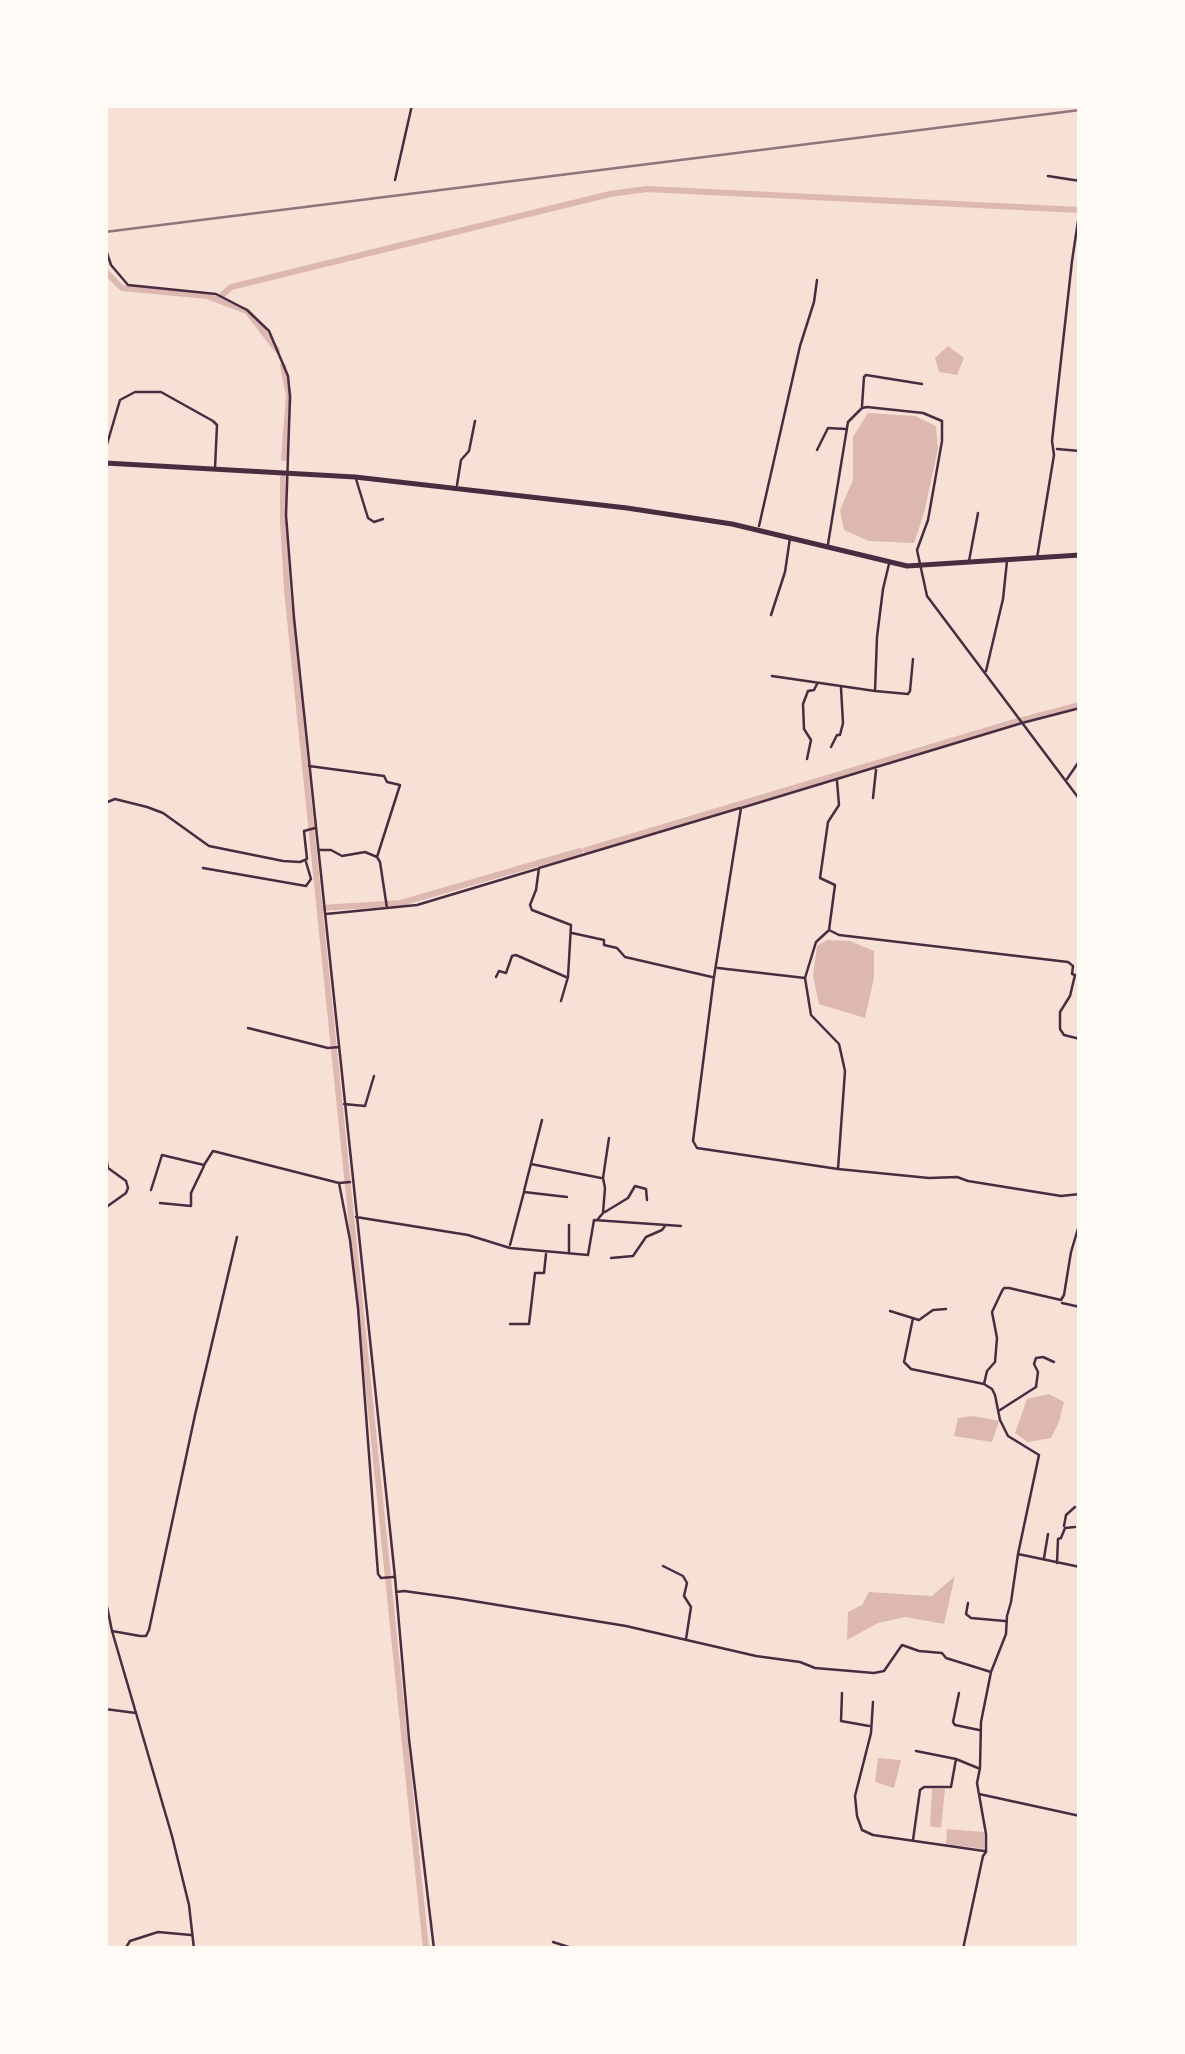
<!DOCTYPE html>
<html>
<head>
<meta charset="utf-8">
<style>
  body { margin:0 }
  #map { position:relative; width:1185px; height:2054px; overflow:hidden; background:#f7e1d7; font-family:"Open Sans",sans-serif }
  canvas { display:block }
  .frame { position:absolute; inset:0; border:108px solid #fffaf5; pointer-events:none }
</style>
</head>
<body>
<div id="map">
<canvas width="1185" height="2054"></canvas>
<div class="frame"></div>
</div>
<script>
const ctx = document.querySelector('canvas').getContext('2d');
ctx.lineJoin = 'round';
function fillPath(path, color) {
  ctx.fillStyle = color;
  ctx.fill(path, 'evenodd');
}
function shape(rows) {
  const path = new Path2D();
  for (const r of rows) {
    path.moveTo(r[0], r[1]);
    for (let i = 2; i < r.length; i += 2) path.lineTo(r[i], r[i + 1]);
  }
  return path;
}
function strokePath(path, color, width, dash) {
  ctx.strokeStyle = color;
  ctx.lineWidth = width;
  ctx.lineCap = dash ? 'butt' : 'round';
  ctx.setLineDash(dash || []);
  ctx.stroke(path);
}
const water = shape([
  [948,346,964,358,957,375,939,372,935,358],
  [868,413,915,416,936,426,938,449,924,513,914,543,869,541,844,530,840,510,853,480,853,437],
  [827,940,850,941,874,951,874,978,865,1018,819,1004,813,976,817,946],
  [1049,1394,1064,1402,1059,1422,1051,1438,1028,1442,1015,1433,1027,1399],
  [973,1416,999,1421,992,1442,954,1436,958,1418],
  [955,1576,944,1624,905,1617,878,1623,847,1640,848,1612,862,1605,869,1592,932,1596],
  [878,1758,901,1760,894,1788,875,1782],
  [932,1789,945,1789,941,1828,930,1826],
  [947,1829,984,1832,984,1849,946,1844]
]);
const canal = shape([
  [105,269,106,272,122,288,207,296,247,311,277,350],
  [217,300,231,287,610,194,647,189,1080,210],
  [283,366,289,395,284,458],
  [283,478,283,521,287,590,426,1949],
  [586,850,1004,725,1080,705],
  [321,908,401,903,580,851]
]);
const minor = shape([
  [1048,176,1080,181],
  [395,180,412,105],
  [105,247,111,265,128,285,216,294,247,310,269,331,288,376,290,397,286,515,294,618,395,1577,409,1739,434,1949],
  [862,406,864,377,866,375,922,384],
  [1057,449,1080,451],
  [817,450,828,428,846,429],
  [105,451,120,400,135,392,161,392,213,421,217,425,215,468],
  [356,479,368,518,374,522,383,519],
  [457,485,461,460,469,451,475,421],
  [759,526,800,346,814,302,817,280],
  [828,544,848,422,862,408,867,407,923,413,942,421,942,441,928,520,917,550,927,596,1080,800],
  [1037,558,1054,455,1052,441,1072,261,1080,208],
  [969,561,978,513],
  [771,615,785,572,790,538],
  [986,671,1003,599,1007,561],
  [772,676,875,691,877,637,883,589,889,564],
  [875,691,908,694,910,691,913,659],
  [1080,708,1022,723,741,808,714,977,693,1141,697,1148,838,1169,929,1178,957,1177,968,1181,1061,1196,1080,1194],
  [831,747,837,735,840,735,843,723,841,688],
  [807,759,811,740,804,729,803,704,808,691,814,690,817,684],
  [309,766,384,776,387,782,400,785,377,857],
  [1067,779,1080,760],
  [837,781,839,805,828,822,820,878,835,885,829,930,839,935,1068,962,1073,966,1072,974,1075,975,1070,996,1060,1012,1060,1029,1064,1035,1080,1039],
  [873,798,876,770],
  [105,803,115,799,147,807,163,813,209,846,283,861,300,862,307,859,304,831,315,828],
  [320,850,331,850,342,856,365,852,377,857,380,862,387,908],
  [203,868,306,886,311,879,306,862],
  [326,914,417,905,537,869],
  [572,933,604,940,604,945,617,948,625,957,712,977],
  [718,968,805,978,816,942,828,931],
  [496,977,499,971,506,973,512,956,516,955,566,977],
  [805,978,811,1015,839,1044,845,1071,838,1169],
  [561,1001,568,977,571,925,532,910,530,905,536,890,539,868,740,808],
  [248,1028,328,1048,339,1047],
  [344,1104,365,1106,374,1076],
  [531,1164,601,1178],
  [1080,1176,1080,1189],
  [339,1183,350,1240,358,1308,378,1574,381,1578,393,1577],
  [151,1190,162,1155,204,1165,213,1151,339,1183,350,1182],
  [524,1191,542,1120],
  [160,1203,191,1206,191,1193,204,1166],
  [105,1208,126,1193,128,1188,126,1181,108,1168,105,1151],
  [605,1212,628,1198,635,1186,646,1189,647,1200],
  [356,1217,468,1235,510,1248,588,1255,594,1220,681,1226],
  [598,1219,603,1213,605,1188,603,1178,609,1138],
  [510,1245,524,1192,567,1197],
  [569,1252,569,1225],
  [611,1258,633,1256,646,1237,662,1230,665,1226],
  [1062,1303,1080,1307],
  [890,1311,919,1320,933,1310,946,1309],
  [913,1318,904,1362,911,1369,984,1384,987,1371,995,1362,997,1338,992,1312,1002,1291,1004,1288,1009,1288,1061,1300,1064,1295,1071,1252,1080,1222],
  [510,1324,529,1324,535,1273,544,1273,546,1254],
  [1000,1410,1036,1387,1038,1372,1034,1364,1036,1358,1043,1357,1054,1362],
  [1064,1526,1066,1515,1075,1507],
  [1018,1554,1080,1567],
  [1044,1558,1048,1534],
  [1057,1563,1058,1539,1061,1538,1065,1528,1075,1527],
  [663,1566,683,1576,687,1583,684,1596,691,1607,686,1639],
  [396,1592,404,1591,455,1598,626,1626,756,1656,800,1662,815,1668,874,1673,884,1671,902,1645,919,1651,942,1653,946,1658,991,1672],
  [105,1597,112,1631,172,1836,189,1905,194,1949],
  [968,1603,966,1614,971,1618,1005,1621],
  [112,1631,140,1636,146,1636,149,1630,195,1415,237,1237],
  [842,1693,841,1721,869,1726],
  [959,1693,953,1722,955,1725,979,1730],
  [873,1702,871,1733,855,1796,857,1816,862,1830,873,1835,984,1851],
  [105,1709,136,1713],
  [916,1751,956,1759,978,1768],
  [979,1794,1080,1816],
  [913,1840,920,1790,924,1787,951,1787,956,1759],
  [553,1942,575,1949],
  [125,1949,130,1941,158,1932,191,1935],
  [963,1949,983,1856,986,1852,986,1834,977,1783,980,1768,981,1722,991,1672,1006,1634,1007,1616,1011,1602,1018,1554,1039,1455,1008,1436,1000,1420,995,1395,992,1389,984,1384]
]);
const trunk = shape([
  [105,463,355,477,627,508,732,524,907,566,1080,555]
]);
const rail = shape([
  [105,232,1080,110]
]);
fillPath(water, '#dcb8b0');
strokePath(canal, '#dcb8b0', 6);
strokePath(minor, '#4a2c40', 2.5);
strokePath(trunk, '#4a2c40', 5);
strokePath(rail, '#8f747c', 2.5);
</script>
</body>
</html>
